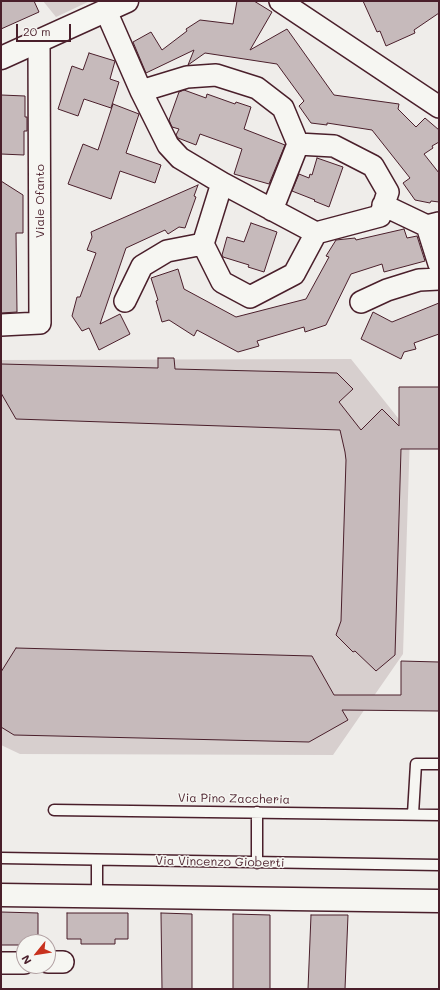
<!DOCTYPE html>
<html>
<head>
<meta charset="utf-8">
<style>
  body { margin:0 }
  #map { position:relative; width:440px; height:990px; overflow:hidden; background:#efedea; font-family:Mali,sans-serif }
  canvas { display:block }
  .frame { position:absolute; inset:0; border:2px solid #4a1f2b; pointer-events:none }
  .north { position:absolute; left:16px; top:934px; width:40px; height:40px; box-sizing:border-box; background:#f6f6f2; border:1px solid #b1a0a2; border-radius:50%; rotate:240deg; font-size:11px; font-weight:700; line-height:16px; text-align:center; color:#4a1f2b }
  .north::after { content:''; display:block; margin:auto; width:14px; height:18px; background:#c8321e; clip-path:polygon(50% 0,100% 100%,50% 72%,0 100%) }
  .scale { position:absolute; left:16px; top:24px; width:55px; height:18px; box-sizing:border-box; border:2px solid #4a1f2b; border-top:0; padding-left:5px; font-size:12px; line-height:14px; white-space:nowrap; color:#4a1f2b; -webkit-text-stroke:3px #f6f6f2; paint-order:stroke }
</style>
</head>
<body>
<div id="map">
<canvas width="440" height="990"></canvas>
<div class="frame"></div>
<div class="north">N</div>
<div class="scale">20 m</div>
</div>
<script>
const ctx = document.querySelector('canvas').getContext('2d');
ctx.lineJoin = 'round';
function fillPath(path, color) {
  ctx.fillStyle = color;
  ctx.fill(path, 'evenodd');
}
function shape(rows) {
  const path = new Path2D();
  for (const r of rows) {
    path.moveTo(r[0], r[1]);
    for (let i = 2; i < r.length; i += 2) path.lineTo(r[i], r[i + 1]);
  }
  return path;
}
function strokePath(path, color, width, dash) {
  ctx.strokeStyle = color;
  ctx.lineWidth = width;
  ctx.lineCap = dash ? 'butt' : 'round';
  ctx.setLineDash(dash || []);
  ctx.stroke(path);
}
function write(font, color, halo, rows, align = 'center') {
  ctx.font = font + ' Mali,sans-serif';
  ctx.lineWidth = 3;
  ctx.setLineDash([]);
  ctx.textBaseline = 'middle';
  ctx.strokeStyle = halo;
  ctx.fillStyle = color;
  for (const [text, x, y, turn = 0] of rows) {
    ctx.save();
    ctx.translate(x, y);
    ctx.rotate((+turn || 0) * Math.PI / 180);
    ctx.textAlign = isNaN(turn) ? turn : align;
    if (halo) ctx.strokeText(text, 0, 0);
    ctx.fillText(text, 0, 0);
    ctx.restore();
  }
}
const green = shape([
  [43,1,90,1,56,17],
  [351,359,410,433,403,654,333,755,20,754,1,745,1,360]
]);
const building = shape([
  [1,1,34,1,39,12,1,29,1,1],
  [237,1,254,1,272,12,250,50,287,29,334,95,399,104,398,109,416,127,425,118,439,130,439,142,432,146,433,148,424,154,439,173,439,202,431,201,430,203,415,200,403,183,410,178,372,130,327,123,327,125,311,123,299,106,304,101,277,64,205,53,188,65,194,50,146,73,133,42,151,32,162,50,187,31,186,29,200,20,233,24,237,1],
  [363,1,439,1,439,13,414,30,415,33,386,46,380,31,377,32,363,1],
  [89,53,115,61,110,79,119,82,111,108,84,99,78,116,58,109,72,66,83,70,89,53],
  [184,90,206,98,207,94,235,104,236,102,251,107,244,129,285,145,269,184,234,174,242,149,200,134,196,145,178,138,176,135,179,129,172,127,169,120,179,92,184,90],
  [1,95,25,96,25,117,27,117,27,131,24,131,24,155,1,154,1,95],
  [113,104,139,114,126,153,161,165,155,183,120,171,111,199,68,184,83,144,98,150,113,104],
  [317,158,343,167,329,207,314,201,315,200,292,191,299,174,309,178,310,174,312,175,317,158],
  [1,181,23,195,23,233,16,233,17,312,1,313,1,181],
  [198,185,194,196,196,197,185,228,179,227,168,234,165,230,126,248,100,324,120,314,130,334,99,350,89,328,82,331,72,316,77,297,80,297,96,253,87,250,92,237,91,232,198,185],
  [251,223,277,232,264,272,248,267,249,265,223,257,222,255,227,237,244,242,251,223],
  [404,229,407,238,417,236,425,261,384,272,382,264,351,274,326,325,305,332,304,327,257,341,259,346,238,352,197,330,194,336,169,320,162,322,156,301,158,300,151,278,178,269,184,289,236,317,306,299,329,257,326,256,336,240,355,238,356,240,404,229],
  [439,303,439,334,414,343,416,349,404,352,401,359,361,339,373,312,392,322,439,303],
  [158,358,174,358,175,369,337,373,353,389,339,402,361,430,382,409,399,426,399,387,439,387,439,449,401,449,395,655,376,671,355,651,353,652,336,635,341,621,346,460,345,452,340,430,16,419,1,393,1,364,158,368,158,358],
  [16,648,312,656,334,695,401,695,401,661,439,662,439,711,342,710,348,720,309,742,14,735,1,727,1,672,16,648],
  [1,912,38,913,38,940,25,940,24,945,1,945,1,912],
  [67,913,128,913,128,939,115,939,115,944,81,944,81,939,67,939,67,913],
  [161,913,192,914,192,989,162,989,161,913],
  [233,914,270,915,270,989,233,989,233,914],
  [311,915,348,915,345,989,308,989,311,915]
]);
const lane = shape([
  [54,810,439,815],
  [413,814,416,764,439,764],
  [1,858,439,865],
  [97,860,97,896],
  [257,863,257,812]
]);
const street = shape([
  [280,1,439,107],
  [106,11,141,91,168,145,180,158,222,183,316,233,294,274,250,297,222,282,203,244,222,183],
  [141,91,187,77,216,75,257,88,283,108,298,144],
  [383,205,427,226,439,223],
  [272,210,298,144,334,146,373,166,388,192,380,216,316,233],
  [427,226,439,264],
  [125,301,142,266,167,251,203,244],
  [361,302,387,290,419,280,439,279],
  [1,325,40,323,39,40],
  [48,962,63,962],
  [1,963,24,963]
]);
const secondary = shape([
  [1,58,127,1],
  [1,895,439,901]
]);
const streetNames = [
  ["Viale Ofanto",40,201,-90],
  ["Via Pino Zaccheria",234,799,1],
  ["Via Vincenzo Gioberti",220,862,1]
];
fillPath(green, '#d7cfce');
fillPath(building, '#c6babb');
strokePath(building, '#4a1f2b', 1);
strokePath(lane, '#4a1f2b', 13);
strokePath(street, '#4a1f2b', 24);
strokePath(secondary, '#4a1f2b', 25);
strokePath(lane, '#f6f6f2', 10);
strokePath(street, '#f6f6f2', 21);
strokePath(secondary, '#f6f6f2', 22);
write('12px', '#4a1f2b', '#f6f6f2', streetNames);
</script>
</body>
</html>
